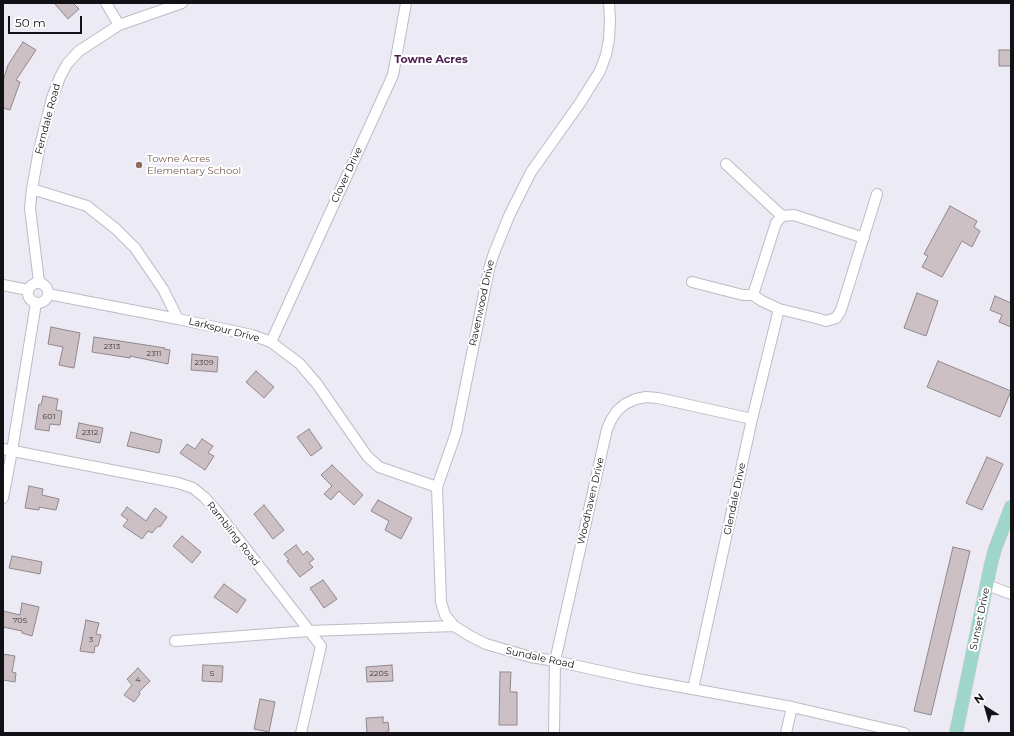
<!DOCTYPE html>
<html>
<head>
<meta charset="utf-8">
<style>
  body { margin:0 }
  #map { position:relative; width:1014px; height:736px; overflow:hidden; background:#ebeaf5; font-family:Montserrat,sans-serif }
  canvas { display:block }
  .frame { position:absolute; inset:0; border:4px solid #121216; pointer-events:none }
  .north { position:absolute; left:966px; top:688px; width:40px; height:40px; -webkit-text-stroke:3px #fff; paint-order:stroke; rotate:323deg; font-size:11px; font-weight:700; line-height:16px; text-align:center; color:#121216 }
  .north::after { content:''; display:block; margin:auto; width:14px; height:18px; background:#121216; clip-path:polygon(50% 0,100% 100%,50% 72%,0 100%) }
  .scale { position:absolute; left:8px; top:16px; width:74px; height:18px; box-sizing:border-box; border:2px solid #121216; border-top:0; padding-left:5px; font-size:12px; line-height:14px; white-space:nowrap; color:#121216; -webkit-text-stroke:3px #fff; paint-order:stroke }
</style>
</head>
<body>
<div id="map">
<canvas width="1014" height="736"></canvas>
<div class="frame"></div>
<div class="north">N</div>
<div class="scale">50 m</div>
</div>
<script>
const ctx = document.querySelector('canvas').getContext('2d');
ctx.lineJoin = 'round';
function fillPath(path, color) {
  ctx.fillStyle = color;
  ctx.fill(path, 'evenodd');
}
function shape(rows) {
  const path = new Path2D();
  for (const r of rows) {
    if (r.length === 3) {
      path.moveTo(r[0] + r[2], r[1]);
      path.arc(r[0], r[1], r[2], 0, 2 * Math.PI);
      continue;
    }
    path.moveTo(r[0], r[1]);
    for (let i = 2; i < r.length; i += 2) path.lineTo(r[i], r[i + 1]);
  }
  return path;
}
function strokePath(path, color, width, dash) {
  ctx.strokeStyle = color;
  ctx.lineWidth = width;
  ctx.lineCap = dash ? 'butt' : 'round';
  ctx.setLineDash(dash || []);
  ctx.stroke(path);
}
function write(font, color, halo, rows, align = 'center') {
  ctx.font = font + ' Montserrat,sans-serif';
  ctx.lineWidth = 4;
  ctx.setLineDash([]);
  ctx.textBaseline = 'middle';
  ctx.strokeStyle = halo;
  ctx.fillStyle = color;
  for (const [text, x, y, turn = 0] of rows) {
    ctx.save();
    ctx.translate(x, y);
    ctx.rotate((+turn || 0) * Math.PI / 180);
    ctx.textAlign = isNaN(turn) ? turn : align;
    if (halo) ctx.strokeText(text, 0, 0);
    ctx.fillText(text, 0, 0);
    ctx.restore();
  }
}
const building = shape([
  [54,3,73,3,79,9,68,19,54,3],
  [23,42,36,50,16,80,20,82,10,110,3,108,3,81,8,65,23,42],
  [999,50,1011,50,1011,66,999,66,999,50],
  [950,206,977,221,974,227,980,231,972,247,962,241,942,277,922,267,928,256,924,254,950,206],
  [917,293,938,301,926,336,904,328,917,293],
  [995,296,1011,303,1011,327,999,322,1002,315,990,310,995,296],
  [51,327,80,333,74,368,59,365,63,347,48,344,51,327],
  [94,337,165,348,164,349,170,350,168,364,130,356,130,358,92,352,94,337],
  [192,354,218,357,217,372,191,370,192,354],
  [938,361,1011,391,1000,417,927,387,938,361],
  [256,371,274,387,264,398,246,382,256,371],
  [43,396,58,399,56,410,62,411,60,425,50,424,49,431,35,429,39,404,41,405,43,396],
  [79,423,103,428,100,443,76,438,79,423],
  [309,429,322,448,311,456,297,437,309,429],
  [131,432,162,440,159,453,127,446,131,432],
  [202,439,213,446,208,453,214,456,205,470,180,453,187,444,195,449,202,439],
  [987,457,1003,464,982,510,966,503,987,457],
  [332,465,363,495,354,505,339,491,331,500,324,494,332,486,321,475,332,465],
  [29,486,43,489,42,495,59,499,56,510,39,507,39,510,25,508,29,486],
  [378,500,412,518,401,539,385,530,389,521,371,511,378,500],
  [264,505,284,530,273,539,254,514,264,505],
  [127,507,146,521,155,508,167,517,160,527,158,526,152,533,148,531,142,539,123,526,128,520,121,515,127,507],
  [182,536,201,552,192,563,173,546,182,536],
  [296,545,303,555,307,551,314,559,309,563,313,567,300,577,287,561,289,560,284,554,296,545],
  [953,547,970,551,931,715,914,711,953,547],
  [12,556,42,562,40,574,9,568,12,556],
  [323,580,337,599,324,608,310,588,323,580],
  [224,584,246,600,237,613,214,597,224,584],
  [22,603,39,607,32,636,22,633,22,631,3,627,3,611,20,615,22,603],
  [86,620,99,623,96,634,101,635,98,646,95,646,94,653,80,651,86,620],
  [3,654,15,656,12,672,16,673,15,682,3,680,3,654],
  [203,665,223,666,222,682,202,681,203,665],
  [392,665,393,681,367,682,366,667,392,665],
  [138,668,150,681,139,692,140,694,134,702,124,695,132,685,127,679,138,668],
  [500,672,511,672,510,692,517,692,517,725,499,725,500,672],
  [260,699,275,702,269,732,254,729,260,699],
  [383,717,383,723,388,722,389,731,387,731,387,733,367,733,366,718,383,717]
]);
const minor = shape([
  [106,3,119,25],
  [726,164,782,216],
  [32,189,87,206,116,229,135,248,163,289,178,319],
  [39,282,30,208,32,189,39,150,52,98,60,77,67,64,79,51,119,25,182,3],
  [692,282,743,295,753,295,762,301,779,309,816,318,826,321,836,318,841,310,877,194],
  [38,293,10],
  [3,285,28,290],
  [48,294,178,319,252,335,271,342,300,364,317,384,367,456,379,467,437,487],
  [753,295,776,223,782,216,794,215,864,238],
  [271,342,393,75,406,3],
  [3,449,178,483,193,488,204,497,215,509,321,646,301,733],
  [3,498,12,451,36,303],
  [987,585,1011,594],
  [454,626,445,615,441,602,437,487,456,433,489,269,494,253,509,216,531,172,580,103,600,71,606,55,609,39,610,21,609,3],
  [175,641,309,631,454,626,470,636,486,644,531,657,555,661,637,679,792,707,904,733],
  [693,689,752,419,779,309],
  [554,733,555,661,607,429,611,420,617,411,625,404,636,399,646,397,658,398,752,419],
  [786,733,792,707]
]);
const major = shape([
  [956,733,991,564,995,549,1011,507]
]);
const markers = [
  [139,165,4,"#8d6e63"]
];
const numberNames = [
  ["2313",112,347],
  ["2311",154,354],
  ["2309",204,363],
  ["601",49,417],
  ["2312",90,433],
  ["705",20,621],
  ["3",91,640],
  ["5",212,674],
  ["2205",379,674],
  ["4",138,680]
];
const streetNames = [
  ["Ferndale Road",48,119,-75],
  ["Clover Drive",347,175,-65],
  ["Ravenwood Drive",482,303,-78],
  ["Larkspur Drive",224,330,14],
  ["Glendale Drive",735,499,-78],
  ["Woodhaven Drive",591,501,-77],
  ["Rambling Road",233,534,52],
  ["Sunset Drive",980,619,-78],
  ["Sundale Road",540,658,12]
];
const educationNames = [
  ["Towne Acres",147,159],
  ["Elementary School",147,171]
];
const neighbourhoodNames = [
  ["Towne Acres",431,60]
];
fillPath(building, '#ccc0c4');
strokePath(building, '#92878b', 1);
strokePath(minor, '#bcbcc6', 12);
strokePath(major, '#cbcbcc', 14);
strokePath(minor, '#fff', 10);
strokePath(major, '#9fd6ca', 13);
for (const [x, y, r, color] of markers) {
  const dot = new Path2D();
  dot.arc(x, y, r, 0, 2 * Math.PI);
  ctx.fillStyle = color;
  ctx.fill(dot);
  strokePath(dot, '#fff', 1.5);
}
write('8px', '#403e42', null, numberNames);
write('10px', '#121216', '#fff', streetNames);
write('10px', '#785e54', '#fff', educationNames, 'left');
write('bold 11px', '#4b1c4d', '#fff', neighbourhoodNames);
</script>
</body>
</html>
